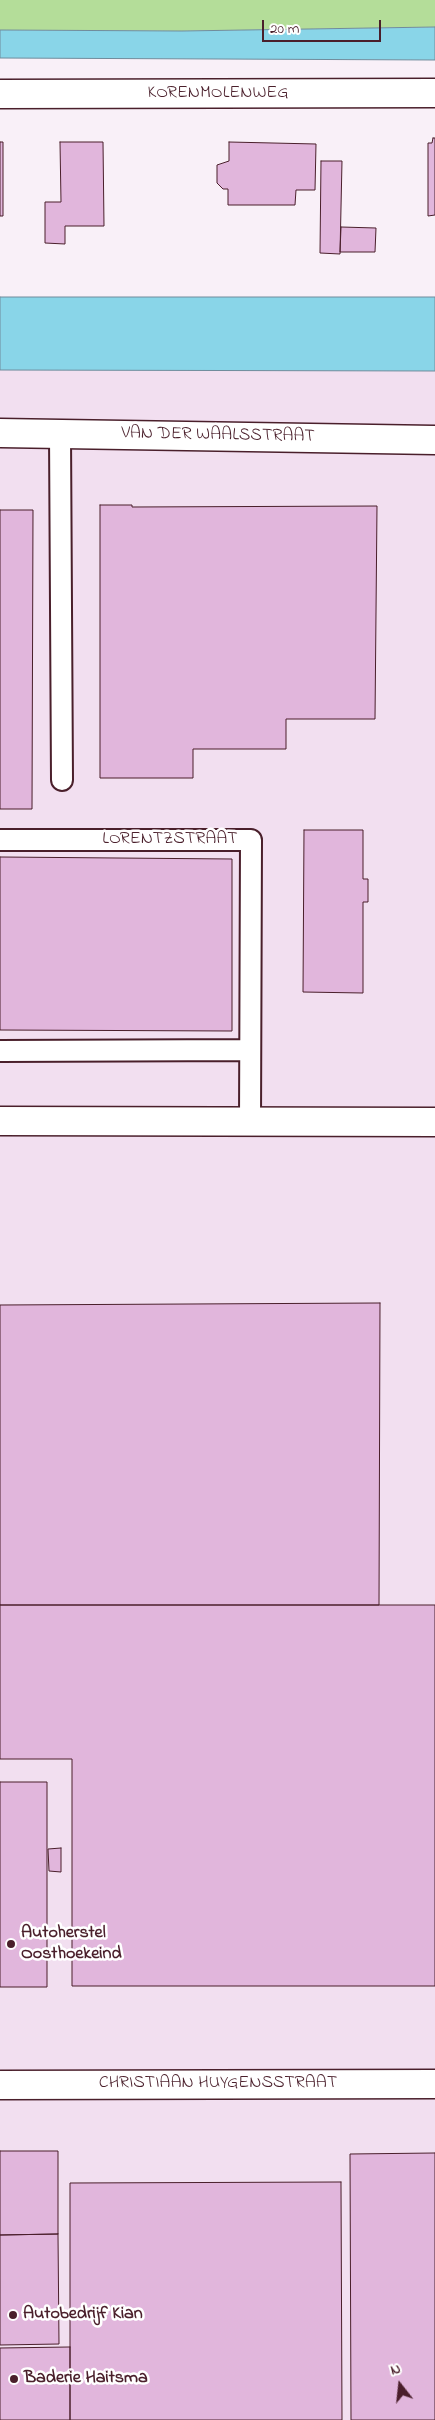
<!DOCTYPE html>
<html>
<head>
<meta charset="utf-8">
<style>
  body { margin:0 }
  #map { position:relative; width:435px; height:2420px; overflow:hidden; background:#f9f0f8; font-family:"Indie Flower",sans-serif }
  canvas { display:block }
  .north { position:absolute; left:375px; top:2360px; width:50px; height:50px; -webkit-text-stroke:4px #fff; paint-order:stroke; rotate:344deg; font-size:14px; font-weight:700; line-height:20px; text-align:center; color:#4a1f2b }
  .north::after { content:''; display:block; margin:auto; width:18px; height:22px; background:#4a1f2b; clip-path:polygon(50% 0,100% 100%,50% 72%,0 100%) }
  .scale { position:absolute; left:262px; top:20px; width:119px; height:22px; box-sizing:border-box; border:2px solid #4a1f2b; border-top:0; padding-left:6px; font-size:15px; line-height:18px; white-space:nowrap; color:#4a1f2b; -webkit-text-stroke:4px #fff; paint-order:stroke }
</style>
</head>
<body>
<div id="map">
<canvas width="435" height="2420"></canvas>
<div class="north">N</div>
<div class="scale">20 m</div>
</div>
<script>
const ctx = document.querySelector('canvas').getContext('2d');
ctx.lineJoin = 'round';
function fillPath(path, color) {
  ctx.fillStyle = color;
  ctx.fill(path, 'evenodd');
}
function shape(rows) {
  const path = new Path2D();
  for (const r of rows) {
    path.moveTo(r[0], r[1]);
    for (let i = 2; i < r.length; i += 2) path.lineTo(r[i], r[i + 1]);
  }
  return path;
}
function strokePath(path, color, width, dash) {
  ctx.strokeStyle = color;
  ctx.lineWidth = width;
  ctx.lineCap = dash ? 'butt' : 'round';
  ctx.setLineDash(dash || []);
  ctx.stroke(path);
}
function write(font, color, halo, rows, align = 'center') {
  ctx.font = font + ' "Indie Flower",sans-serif';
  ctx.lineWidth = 5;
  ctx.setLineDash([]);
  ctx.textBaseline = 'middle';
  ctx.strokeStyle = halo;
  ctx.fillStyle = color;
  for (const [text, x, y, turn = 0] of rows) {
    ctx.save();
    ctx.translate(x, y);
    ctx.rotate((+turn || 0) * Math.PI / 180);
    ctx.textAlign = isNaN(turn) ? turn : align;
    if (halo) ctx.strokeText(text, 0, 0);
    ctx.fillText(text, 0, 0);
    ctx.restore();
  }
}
const built = shape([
  [435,323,435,2420,0,2420,0,324]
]);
const green = shape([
  [0,0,435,0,435,27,182,31,0,30]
]);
const water = shape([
  [435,27,435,60,0,58,0,30,182,31,435,27],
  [0,297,435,297,435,371,0,370,0,297]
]);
const building = shape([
  [433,138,435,138,435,215,428,216,428,143,432,143,433,138],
  [0,142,3,142,3,216,0,216,0,142],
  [60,142,103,142,104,226,65,226,65,244,45,243,45,202,61,202,60,142],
  [229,142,316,144,315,190,296,190,295,205,228,205,228,189,223,189,217,183,217,165,229,161,229,142],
  [321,161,342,161,340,254,320,253,321,161],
  [341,227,376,228,375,252,340,252,341,227],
  [100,505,132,505,132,507,377,506,375,719,286,719,286,749,193,749,193,778,100,778,100,505],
  [0,510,33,510,32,809,0,809,0,510],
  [304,830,363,830,363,879,368,879,368,902,363,902,363,993,303,992,304,830],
  [0,857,232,859,232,1031,0,1030,0,857],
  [380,1303,379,1605,0,1605,0,1305,380,1303],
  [0,1605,435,1605,435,1986,72,1986,72,1759,0,1759,0,1605],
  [0,1782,47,1782,47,1987,0,1987,0,1782],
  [61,1848,61,1872,49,1871,48,1849,61,1848],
  [0,2151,58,2151,58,2234,0,2235,0,2151],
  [435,2153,435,2420,351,2420,350,2154,435,2153],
  [341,2182,342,2420,70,2420,70,2183,341,2182],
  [58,2234,59,2344,0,2345,0,2235,58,2234],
  [70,2347,70,2420,0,2420,0,2348,70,2347]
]);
const lane = shape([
  [60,434,62,780],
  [0,840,251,840,250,1122],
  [0,1051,250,1050]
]);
const street = shape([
  [0,94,435,93],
  [0,433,435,440],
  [0,1121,435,1122],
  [0,2085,435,2084]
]);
const markers = [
  [11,1944,5,"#4a1f2b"],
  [13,2315,5,"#4a1f2b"],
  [14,2379,5,"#4a1f2b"]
];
const streetNames = [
  ["KORENMOLENWEG",218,94],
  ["VAN DER WAALSSTRAAT",218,436,1],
  ["LORENTZSTRAAT",170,840],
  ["CHRISTIAAN HUYGENSSTRAAT",218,2084]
];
const poiNames = [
  ["Autoherstel",21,1934],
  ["Oosthoekeind",21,1955],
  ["Autobedrijf Kian",23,2315],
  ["Baderie Haitsma",24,2379]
];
fillPath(built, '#f2dff0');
fillPath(green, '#b4dd99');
fillPath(water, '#89d5e8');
strokePath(water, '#708c9c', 1);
fillPath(building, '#e1b6dc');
strokePath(building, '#4a1f2b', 1);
strokePath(lane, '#4a1f2b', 24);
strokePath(street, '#4a1f2b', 31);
strokePath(lane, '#fff', 20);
strokePath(street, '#fff', 28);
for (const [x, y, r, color] of markers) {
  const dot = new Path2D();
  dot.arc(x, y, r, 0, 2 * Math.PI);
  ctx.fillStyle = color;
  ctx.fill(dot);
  strokePath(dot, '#fff', 2);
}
write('18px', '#4a1f2b', '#fff', streetNames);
write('bold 18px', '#4a1f2b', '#fff', poiNames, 'left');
</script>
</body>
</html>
